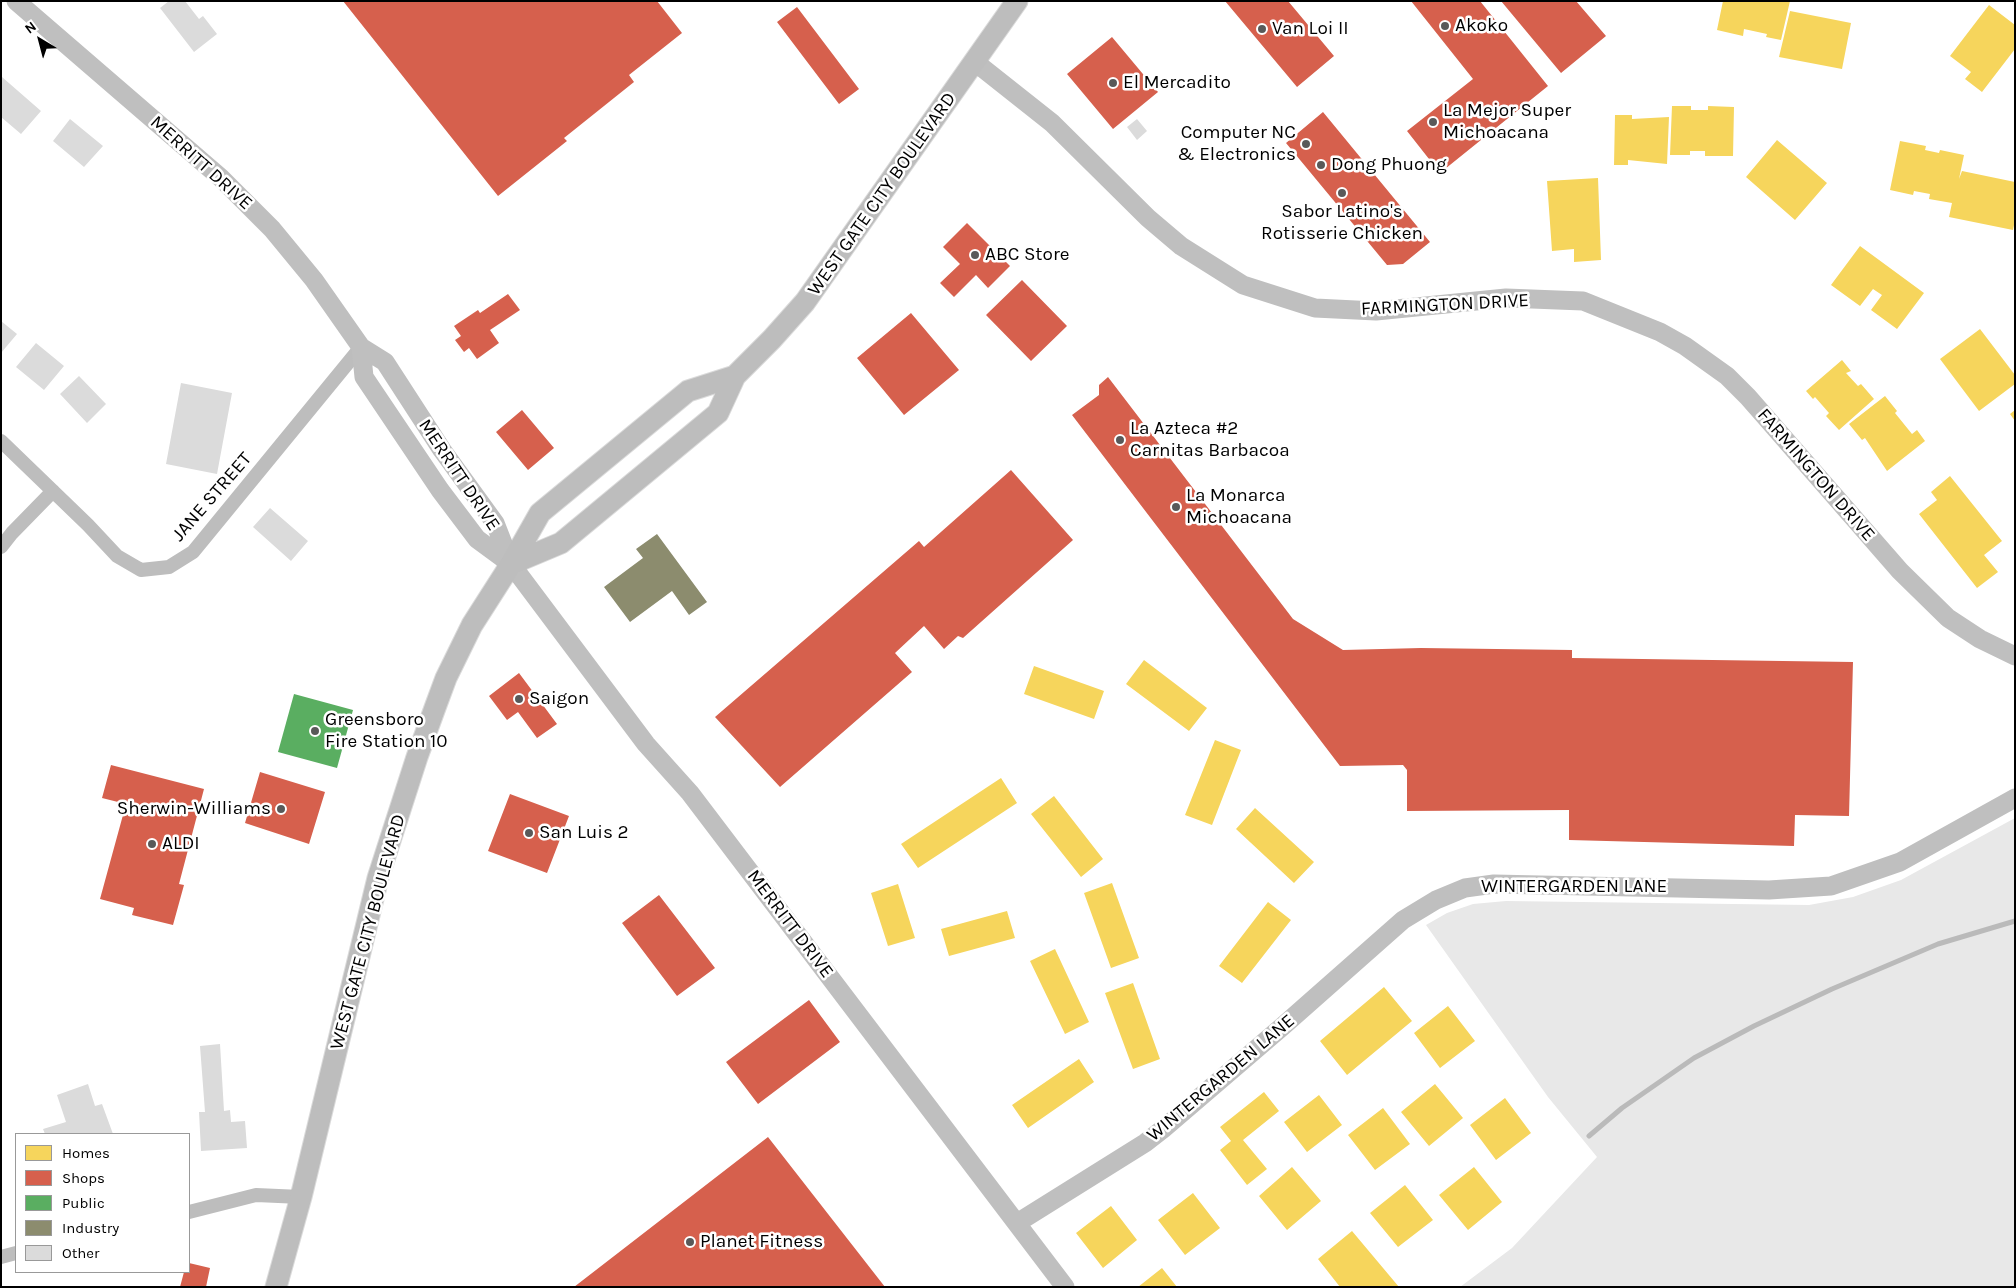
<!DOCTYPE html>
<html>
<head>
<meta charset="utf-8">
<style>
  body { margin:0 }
  #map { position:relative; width:2016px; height:1288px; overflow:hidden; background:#fff; font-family:Karla,sans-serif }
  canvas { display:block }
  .frame { position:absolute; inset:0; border:2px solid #000; pointer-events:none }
  .legend { position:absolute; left:15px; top:1133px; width:175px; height:140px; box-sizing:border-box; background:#fff; border:1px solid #999; margin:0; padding:6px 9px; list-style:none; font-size:15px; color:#000 }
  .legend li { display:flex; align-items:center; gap:10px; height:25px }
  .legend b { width:25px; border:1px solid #999 }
  .north { position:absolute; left:15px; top:15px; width:50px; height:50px; -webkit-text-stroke:4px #fff; paint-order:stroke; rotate:323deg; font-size:14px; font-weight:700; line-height:20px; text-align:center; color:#000 }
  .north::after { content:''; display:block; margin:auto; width:18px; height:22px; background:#000; clip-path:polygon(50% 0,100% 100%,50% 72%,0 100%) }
</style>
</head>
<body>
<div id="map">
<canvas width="2016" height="1288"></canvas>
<div class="frame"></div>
<ul class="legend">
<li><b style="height:14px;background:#f6d55c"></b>Homes</li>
<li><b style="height:14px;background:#d6604d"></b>Shops</li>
<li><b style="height:14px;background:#5aae61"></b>Public</li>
<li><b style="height:14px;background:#8c8c6e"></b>Industry</li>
<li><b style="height:14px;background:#dbdbdb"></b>Other</li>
</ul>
<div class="north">N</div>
</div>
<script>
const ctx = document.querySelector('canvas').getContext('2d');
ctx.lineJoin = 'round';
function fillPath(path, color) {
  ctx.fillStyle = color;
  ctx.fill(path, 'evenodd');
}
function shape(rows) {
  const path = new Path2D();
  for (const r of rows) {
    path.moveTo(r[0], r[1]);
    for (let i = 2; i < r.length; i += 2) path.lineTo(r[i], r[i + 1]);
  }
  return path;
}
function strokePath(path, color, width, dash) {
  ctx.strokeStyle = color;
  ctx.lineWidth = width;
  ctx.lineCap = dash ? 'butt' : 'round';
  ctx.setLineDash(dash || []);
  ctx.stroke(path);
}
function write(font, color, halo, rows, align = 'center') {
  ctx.font = font + ' Karla,sans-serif';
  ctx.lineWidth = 5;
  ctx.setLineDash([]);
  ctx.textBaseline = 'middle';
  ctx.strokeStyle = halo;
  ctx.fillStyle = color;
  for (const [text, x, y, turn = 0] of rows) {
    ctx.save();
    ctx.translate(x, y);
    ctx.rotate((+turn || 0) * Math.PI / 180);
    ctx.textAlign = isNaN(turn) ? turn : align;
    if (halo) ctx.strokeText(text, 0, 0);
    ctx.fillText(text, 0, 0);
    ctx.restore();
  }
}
const green = shape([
  [2015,818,2015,1287,1460,1287,1512,1248,1597,1157,1548,1097,1426,925,1447,913,1473,904,1506,901,1809,905,1853,897,1901,880]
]);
const homes = shape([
  [1723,1,1790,1,1781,40,1766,37,1767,34,1744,29,1743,36,1717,30],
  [1989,5,2015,25,2015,49,1982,92,1965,79,1971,72,1950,56],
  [1790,11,1851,23,1842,69,1779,57],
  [1672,106,1691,106,1691,110,1708,110,1708,106,1734,107,1733,156,1705,156,1705,151,1690,151,1690,155,1670,155],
  [1615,115,1632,115,1632,119,1669,117,1667,164,1628,160,1628,165,1614,165],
  [1777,140,1827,183,1795,220,1746,177],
  [1900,141,1926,146,1925,150,1939,153,1940,150,1964,155,1959,179,1962,171,2015,182,2015,220,2013,230,1949,217,1952,203,1929,199,1930,194,1914,191,1913,195,1890,190],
  [1598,178,1601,260,1574,262,1574,249,1552,251,1547,181],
  [1860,246,1924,293,1897,329,1871,310,1882,295,1873,289,1860,306,1831,285],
  [1980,329,2015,375,2015,384,1979,411,1940,359],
  [1842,360,1851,371,1846,373,1858,386,1861,384,1874,399,1839,430,1826,416,1829,413,1815,397,1813,399,1806,391],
  [1885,396,1897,411,1895,413,1912,434,1917,430,1925,441,1887,471,1865,438,1862,440,1849,424],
  [2015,410,2015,421,2010,414],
  [1950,476,2002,541,1984,555,1998,572,1977,588,1919,514,1937,500,1931,492],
  [1144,660,1207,708,1189,731,1126,684],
  [1034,666,1104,691,1094,719,1024,694],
  [1215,740,1241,750,1212,825,1185,815],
  [1001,778,1017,803,918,868,901,844],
  [1054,796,1103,859,1081,877,1031,814],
  [1255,808,1314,862,1294,883,1236,829],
  [1112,883,1139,958,1111,968,1084,893],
  [898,884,915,938,888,946,871,893],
  [1268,902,1291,920,1242,983,1219,966],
  [1007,911,1015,938,949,956,941,929],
  [1055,949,1089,1022,1065,1034,1030,961],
  [1133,983,1160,1059,1133,1069,1105,993],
  [1384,987,1412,1021,1347,1075,1320,1041],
  [1448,1006,1475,1041,1440,1068,1414,1033],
  [1079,1059,1094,1082,1028,1128,1012,1105],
  [1435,1084,1463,1118,1429,1146,1401,1112],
  [1264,1092,1279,1111,1243,1140,1267,1169,1247,1185,1220,1150,1231,1141,1220,1127],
  [1319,1095,1342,1125,1307,1152,1284,1122],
  [1505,1098,1531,1133,1496,1160,1470,1125],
  [1383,1108,1410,1144,1375,1170,1348,1135],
  [1292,1167,1321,1201,1287,1230,1259,1196],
  [1474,1167,1502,1202,1468,1230,1439,1195],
  [1405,1185,1433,1220,1398,1247,1370,1213],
  [1193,1193,1220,1228,1185,1255,1158,1220],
  [1111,1206,1137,1240,1103,1268,1076,1233],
  [1352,1231,1399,1287,1340,1287,1318,1259],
  [1162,1268,1177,1287,1138,1287]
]);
const shops = shape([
  [343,1,657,1,682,33,629,75,634,82,564,138,567,141,498,196],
  [1225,1,1288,1,1334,56,1297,87],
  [1411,1,1480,1,1548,86,1440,173,1407,131,1473,79],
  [1501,1,1576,1,1606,36,1561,73],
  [797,7,859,89,839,104,777,22],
  [1112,37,1158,92,1113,129,1067,74],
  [1323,112,1430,242,1403,264,1387,265,1286,143],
  [967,223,1010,266,988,288,976,275,954,297,940,283,960,264,943,247],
  [1022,280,1067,326,1031,361,986,315],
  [508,294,520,310,490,330,499,343,477,359,469,348,464,352,455,340,461,336,454,326,478,310,480,313],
  [911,313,959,370,904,415,857,358],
  [1108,377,1293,619,1343,650,1421,648,1572,650,1572,658,1853,662,1849,816,1795,815,1794,846,1569,840,1569,810,1407,811,1407,770,1403,765,1340,766,1072,415,1099,395,1099,385],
  [522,410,554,448,528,470,496,432],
  [1011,470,1073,540,963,638,958,636,944,649,924,626,895,653,912,672,780,787,715,717,919,541,924,547],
  [519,673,557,724,537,738,518,712,507,720,489,696],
  [111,765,204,789,179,884,184,885,173,925,132,915,134,908,100,899,126,804,102,798],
  [260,772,325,792,309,844,245,823],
  [510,794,569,816,547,873,488,851],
  [659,895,715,968,677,996,622,923],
  [809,1000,840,1042,758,1104,726,1062],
  [768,1137,885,1287,574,1287,618,1253],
  [189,1263,210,1268,206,1287,180,1287,184,1272,189,1272]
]);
const public = shape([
  [294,694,353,710,337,768,278,752]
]);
const industry = shape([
  [657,534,707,602,689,615,672,591,630,622,604,587,643,558,636,549]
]);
const stream = shape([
  [1589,1136,1622,1108,1694,1058,1754,1026,1832,989,1938,944,2015,921]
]);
const building = shape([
  [169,1,185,1,199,19,203,16,217,34,194,52,160,8],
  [2,77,41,111,21,134,1,117],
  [70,119,103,146,84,167,53,141],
  [1137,119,1147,131,1137,140,1127,127],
  [1,321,17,334,1,353],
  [36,343,64,366,44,390,16,367],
  [79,376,106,404,87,423,60,394],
  [181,383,232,393,217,474,166,464],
  [270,508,308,541,291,561,253,527],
  [220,1044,224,1111,230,1110,231,1122,245,1121,247,1148,201,1151,199,1112,205,1112,200,1046],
  [88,1084,95,1106,102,1104,113,1134,45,1134,43,1129,66,1122,57,1095]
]);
const street = shape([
  [1,441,88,525,117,556,141,570,169,567,193,552,361,347],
  [1,547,12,533,53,491],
  [189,1212,256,1195,301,1197],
  [1,1257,16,1253]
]);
const secondary = shape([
  [16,1,221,178,272,229,314,280,361,347,385,362,442,450,495,523,511,564,646,744,690,793,1065,1287],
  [975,62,1052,123,1148,218,1181,246,1243,285,1315,308,1376,311,1506,298,1583,301,1660,332,1685,346,1727,376,1748,397,1900,571,1948,618,1980,639,2015,656],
  [361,347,364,377,440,490,477,539,511,564],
  [1017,1223,1145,1143,1163,1129,1283,1026,1403,920,1436,900,1465,888,1494,884,1769,890,1831,886,1900,862,2015,798]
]);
const primary = shape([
  [511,564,561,543,718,413,735,376,772,339,805,302,1017,1],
  [276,1287,301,1197,378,878,417,757,436,705,446,678,472,625,511,564,540,513,688,391,735,376]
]);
const markers = [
  [1445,26,5,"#595959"],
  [1262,29,5,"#595959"],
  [1113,83,5,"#595959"],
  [1433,122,5,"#595959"],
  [1306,144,5,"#595959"],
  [1321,165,5,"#595959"],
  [1342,193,5,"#595959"],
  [975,255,5,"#595959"],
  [1120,440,5,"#595959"],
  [1176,507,5,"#595959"],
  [519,699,5,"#595959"],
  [315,731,5,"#595959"],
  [281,809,5,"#595959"],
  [529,833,5,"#595959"],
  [152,844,5,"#595959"],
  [690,1242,5,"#595959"]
];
const poiNames = [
  ["Akoko",1455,26],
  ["Van Loi II",1272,29],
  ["El Mercadito",1123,83],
  ["La Mejor Super",1443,111],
  ["Michoacana",1443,133],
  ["Computer NC",1296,133,"right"],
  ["& Electronics",1296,155,"right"],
  ["Dong Phuong",1331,165],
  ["Sabor Latino's",1342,212,"center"],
  ["Rotisserie Chicken",1342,234,"center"],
  ["ABC Store",985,255],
  ["La Azteca #2",1130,429],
  ["Carnitas Barbacoa",1130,451],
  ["La Monarca",1186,496],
  ["Michoacana",1186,518],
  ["Saigon",529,699],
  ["Greensboro",325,720],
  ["Fire Station 10",325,742],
  ["Sherwin-Williams",271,809,"right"],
  ["San Luis 2",539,833],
  ["ALDI",162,844],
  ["Planet Fitness",700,1242]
];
const streetNames = [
  ["MERRITT DRIVE",201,163,42],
  ["WEST GATE CITY BOULEVARD",882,194,-55],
  ["FARMINGTON DRIVE",1445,305,-3],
  ["MERRITT DRIVE",459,475,56],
  ["FARMINGTON DRIVE",1816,475,49],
  ["JANE STREET",212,497,-49],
  ["WINTERGARDEN LANE",1574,887],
  ["MERRITT DRIVE",790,924,53],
  ["WEST GATE CITY BOULEVARD",368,932,-75],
  ["WINTERGARDEN LANE",1221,1078,-40]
];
fillPath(green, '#e8e8e8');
fillPath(homes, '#f6d55c');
fillPath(shops, '#d6604d');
fillPath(public, '#5aae61');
fillPath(industry, '#8c8c6e');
strokePath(stream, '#bababa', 5);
fillPath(building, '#dbdbdb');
strokePath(primary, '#dbdbdb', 23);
strokePath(street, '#bdbdbd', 14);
strokePath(secondary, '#bfbfbf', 19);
strokePath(primary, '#bdbdbd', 21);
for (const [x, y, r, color] of markers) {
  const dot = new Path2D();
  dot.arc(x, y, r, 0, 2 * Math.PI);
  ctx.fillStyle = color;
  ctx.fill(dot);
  strokePath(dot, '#fff', 2);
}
write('19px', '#000', '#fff', poiNames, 'left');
write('19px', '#000', '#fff', streetNames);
</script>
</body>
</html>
